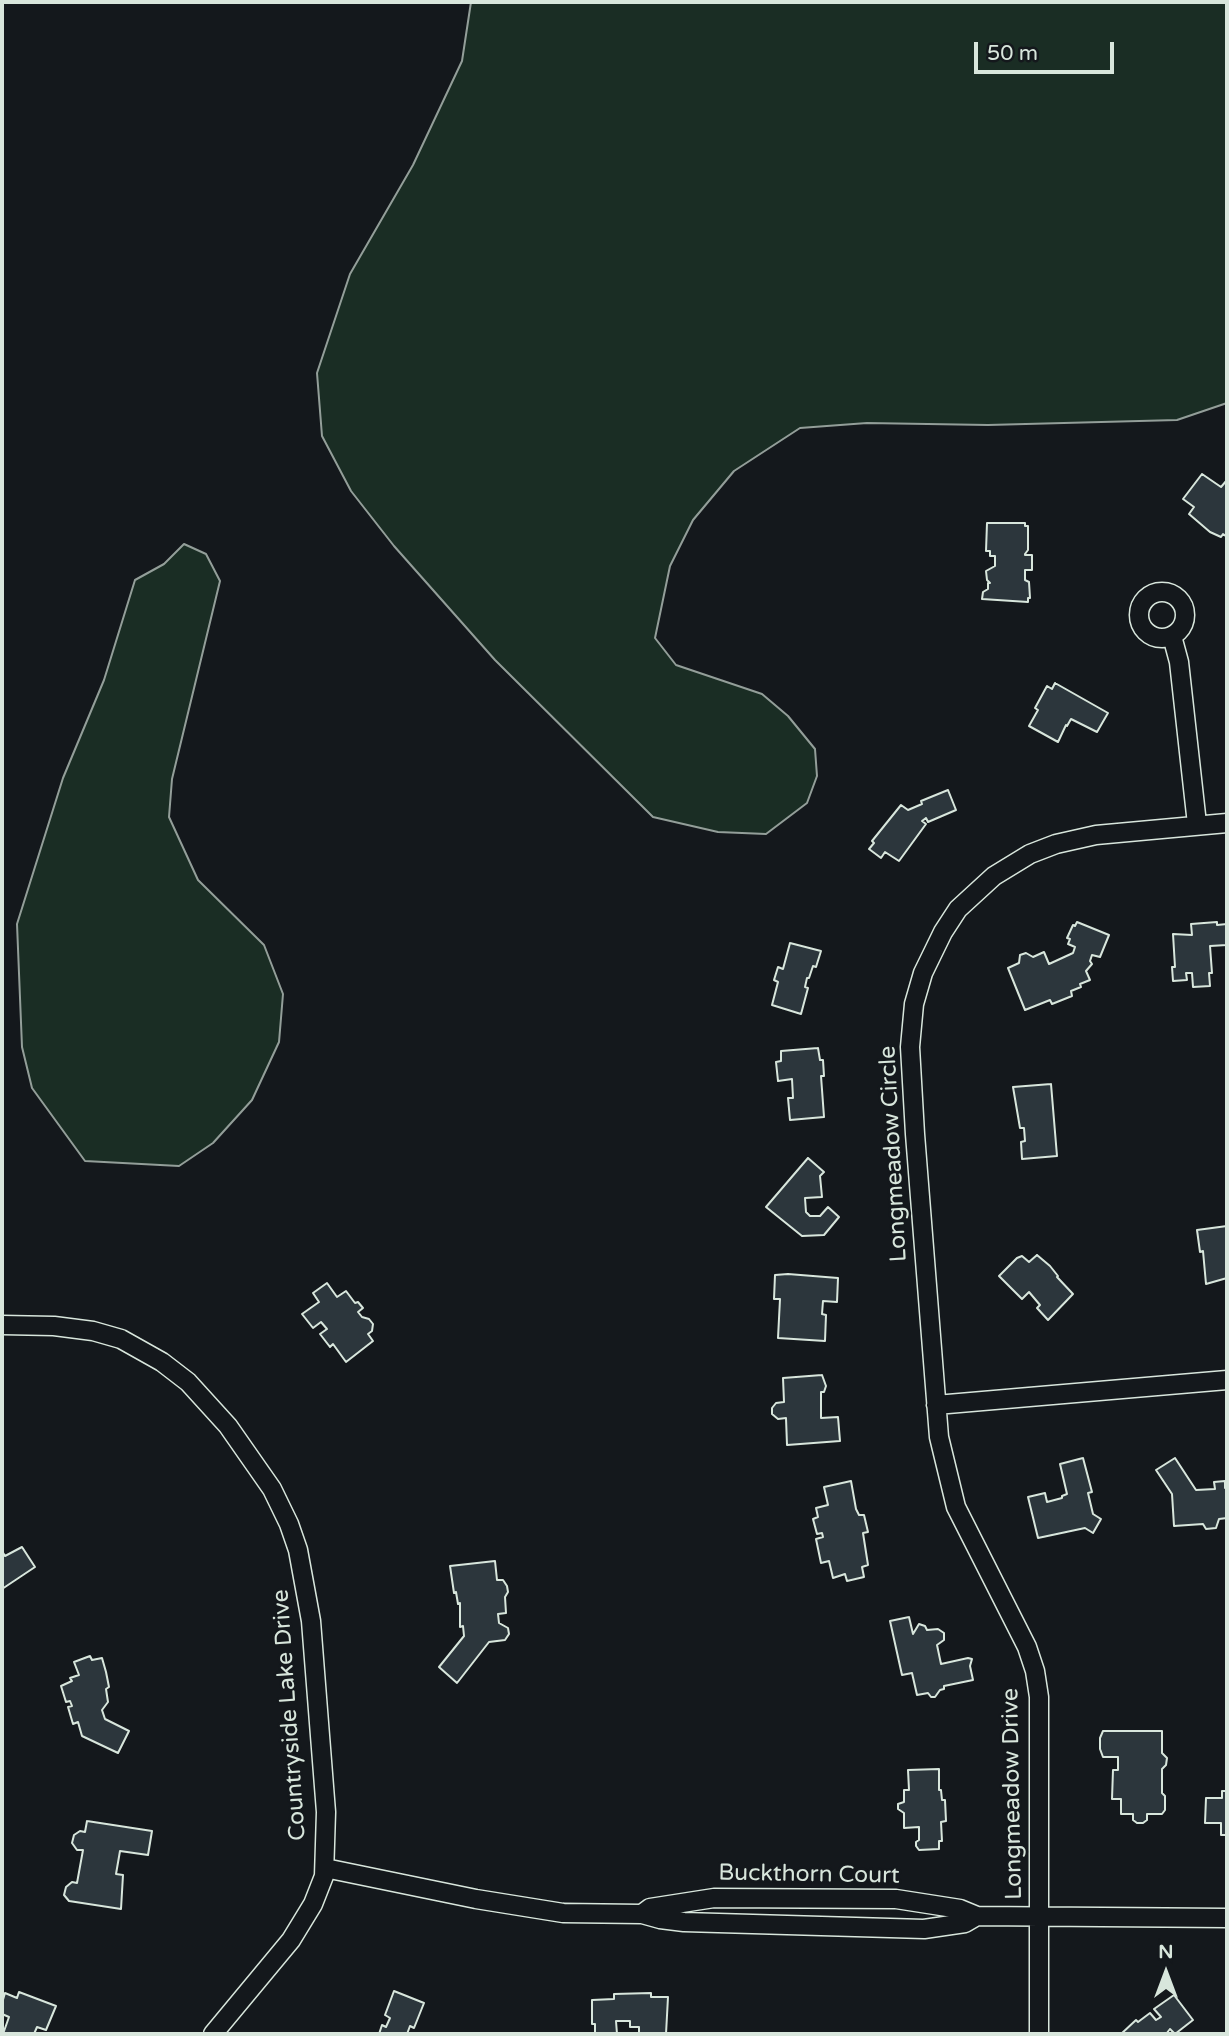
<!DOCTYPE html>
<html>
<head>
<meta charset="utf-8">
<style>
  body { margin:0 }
  #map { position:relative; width:1229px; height:2036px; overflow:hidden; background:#14181c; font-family:"Varela Round",sans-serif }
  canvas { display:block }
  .frame { position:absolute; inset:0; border:4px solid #d8e6dc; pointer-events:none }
  .north { position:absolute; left:1131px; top:1938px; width:70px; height:70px; -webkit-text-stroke:5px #14181c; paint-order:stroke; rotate:0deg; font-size:19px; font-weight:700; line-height:28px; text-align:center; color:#d8e6dc }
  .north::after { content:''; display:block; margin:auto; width:24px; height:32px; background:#d8e6dc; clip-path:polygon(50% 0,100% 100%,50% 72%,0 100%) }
  .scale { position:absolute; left:974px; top:42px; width:140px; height:32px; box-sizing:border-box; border:4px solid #d8e6dc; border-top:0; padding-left:9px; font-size:21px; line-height:24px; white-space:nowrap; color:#d8e6dc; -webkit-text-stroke:5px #14181c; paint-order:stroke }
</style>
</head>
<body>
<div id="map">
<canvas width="1229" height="2036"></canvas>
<div class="frame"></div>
<div class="north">N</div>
<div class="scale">50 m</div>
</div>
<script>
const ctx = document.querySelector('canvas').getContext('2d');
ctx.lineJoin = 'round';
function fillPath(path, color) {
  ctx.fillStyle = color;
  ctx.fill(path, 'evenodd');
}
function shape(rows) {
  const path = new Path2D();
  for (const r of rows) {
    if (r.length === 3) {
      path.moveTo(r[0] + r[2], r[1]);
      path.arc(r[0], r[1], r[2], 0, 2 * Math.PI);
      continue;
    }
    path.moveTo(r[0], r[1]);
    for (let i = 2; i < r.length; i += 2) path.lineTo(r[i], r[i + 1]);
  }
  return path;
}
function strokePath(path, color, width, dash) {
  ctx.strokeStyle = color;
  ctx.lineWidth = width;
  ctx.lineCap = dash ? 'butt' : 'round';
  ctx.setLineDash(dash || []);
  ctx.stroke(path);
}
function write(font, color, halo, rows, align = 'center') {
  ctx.font = font + ' "Varela Round",sans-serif';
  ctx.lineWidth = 5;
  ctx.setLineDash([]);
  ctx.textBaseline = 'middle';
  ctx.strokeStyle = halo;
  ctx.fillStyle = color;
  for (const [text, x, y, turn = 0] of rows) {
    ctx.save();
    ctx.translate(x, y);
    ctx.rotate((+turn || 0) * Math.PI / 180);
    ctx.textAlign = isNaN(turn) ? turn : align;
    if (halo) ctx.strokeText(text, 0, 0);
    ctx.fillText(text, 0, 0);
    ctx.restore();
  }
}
const green = shape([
  [471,2,1227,2,1227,403,1177,420,988,425,867,423,800,428,734,471,693,520,670,566,655,638,676,665,762,694,788,716,815,749,817,776,807,803,766,834,718,832,653,817,495,660,394,546,351,491,322,436,317,373,350,274,413,165,462,61,471,2],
  [184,544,206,554,220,581,172,779,169,817,198,880,264,945,283,994,279,1042,252,1100,213,1143,179,1166,85,1161,32,1088,22,1047,17,924,63,778,104,680,135,580,164,564,184,544]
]);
const building = shape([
  [1202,474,1221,487,1227,480,1227,537,1223,534,1221,537,1210,532,1189,514,1194,507,1183,499,1202,474],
  [987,523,1025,523,1025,526,1028,526,1028,550,1025,554,1025,555,1032,555,1032,570,1025,570,1025,580,1029,582,1030,598,1028,598,1028,602,982,599,983,592,988,589,988,583,990,583,987,580,986,571,995,566,995,556,990,556,990,551,986,551,987,523],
  [1055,683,1108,713,1097,732,1071,719,1067,726,1066,725,1058,742,1029,726,1038,710,1035,708,1047,686,1052,689,1055,683],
  [948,790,956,810,928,822,926,818,922,821,926,824,899,861,885,852,881,858,869,849,874,843,872,841,901,805,908,810,922,804,921,801,948,790],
  [1077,922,1109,935,1100,957,1092,955,1090,961,1092,964,1086,971,1090,980,1080,984,1081,987,1071,991,1072,996,1052,1004,1050,1000,1025,1010,1008,968,1019,963,1020,955,1026,953,1033,957,1044,952,1049,964,1073,953,1075,947,1068,944,1070,939,1067,938,1073,925,1075,926,1077,922],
  [1217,922,1217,925,1227,924,1227,945,1210,946,1212,973,1209,973,1210,986,1193,987,1192,973,1186,973,1187,980,1173,981,1172,967,1175,967,1173,934,1192,935,1191,924,1217,922],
  [790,943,821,951,816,967,813,966,809,978,807,978,805,987,808,988,801,1014,772,1005,778,982,774,980,778,967,783,969,790,943],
  [818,1048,820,1060,823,1060,824,1076,821,1076,824,1117,790,1120,788,1098,793,1098,792,1079,778,1081,776,1062,781,1061,781,1051,818,1048],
  [1051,1084,1057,1156,1022,1159,1021,1142,1025,1141,1024,1128,1020,1128,1013,1087,1051,1084],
  [808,1158,824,1172,820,1176,822,1197,805,1198,806,1212,810,1216,820,1216,828,1207,839,1217,824,1235,802,1236,766,1207,808,1158],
  [1227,1226,1227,1278,1206,1284,1203,1251,1200,1252,1197,1230,1227,1226],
  [1037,1255,1050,1266,1058,1276,1057,1277,1073,1294,1048,1320,1037,1308,1040,1305,1029,1292,1022,1299,999,1276,1017,1258,1022,1256,1029,1262,1037,1255],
  [788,1274,838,1278,837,1302,823,1301,822,1314,826,1315,825,1341,778,1338,780,1299,774,1299,775,1275,788,1274],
  [327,1283,337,1297,346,1291,355,1303,358,1302,363,1308,358,1312,362,1317,369,1319,373,1324,372,1331,368,1334,373,1341,346,1362,333,1344,330,1347,320,1334,327,1329,321,1322,313,1328,302,1314,319,1302,313,1293,327,1283],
  [822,1375,826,1386,824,1392,821,1392,821,1418,838,1417,840,1441,787,1445,786,1418,778,1419,772,1414,772,1408,776,1403,784,1402,783,1378,822,1375],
  [1083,1458,1092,1492,1088,1493,1093,1514,1101,1519,1093,1533,1085,1528,1038,1538,1028,1497,1045,1493,1047,1502,1062,1498,1062,1496,1067,1494,1060,1464,1083,1458],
  [1175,1458,1196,1490,1215,1489,1214,1482,1225,1481,1225,1488,1227,1488,1227,1518,1219,1519,1216,1528,1206,1529,1203,1524,1174,1526,1172,1494,1156,1470,1175,1458],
  [851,1481,856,1509,859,1515,864,1515,868,1532,863,1533,868,1565,862,1567,864,1577,847,1581,845,1574,833,1578,829,1561,821,1563,816,1539,823,1537,822,1533,817,1534,813,1519,818,1517,816,1508,828,1505,824,1487,851,1481],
  [22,1547,35,1567,2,1589,2,1551,5,1556,22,1547],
  [495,1561,497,1580,503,1580,507,1586,508,1592,505,1597,506,1613,498,1614,499,1623,508,1628,509,1634,505,1640,489,1642,457,1683,439,1667,464,1636,463,1626,460,1627,460,1603,458,1604,456,1592,454,1593,450,1566,495,1561],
  [909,1617,913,1634,919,1624,925,1626,927,1630,938,1629,944,1633,944,1640,937,1645,941,1664,968,1658,972,1659,970,1666,973,1680,944,1686,944,1689,940,1690,935,1697,931,1697,928,1693,917,1695,912,1673,902,1675,890,1621,909,1617],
  [90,1656,92,1660,102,1658,106,1672,109,1687,106,1689,108,1702,102,1710,105,1719,129,1731,118,1753,82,1736,78,1722,73,1724,68,1707,72,1706,70,1701,66,1702,61,1686,72,1681,70,1678,79,1675,74,1662,90,1656],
  [1103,1731,1162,1731,1162,1753,1167,1758,1166,1765,1162,1769,1162,1793,1165,1796,1165,1810,1162,1814,1147,1814,1147,1820,1143,1823,1137,1823,1133,1820,1133,1814,1121,1814,1121,1799,1112,1799,1113,1770,1118,1770,1118,1757,1103,1757,1100,1749,1100,1738,1103,1731],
  [939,1769,939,1790,941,1790,942,1800,945,1800,946,1821,941,1822,942,1841,939,1841,939,1849,919,1850,916,1846,916,1842,919,1840,919,1827,904,1828,904,1813,898,1809,898,1804,904,1802,904,1790,909,1790,908,1770,939,1769],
  [1222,1791,1227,1791,1227,1835,1221,1835,1221,1823,1205,1823,1206,1798,1222,1798,1222,1791],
  [87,1821,152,1831,148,1855,120,1851,116,1874,123,1875,121,1909,69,1901,64,1895,66,1887,72,1882,77,1883,83,1850,77,1850,72,1843,74,1835,80,1831,85,1832,87,1821],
  [394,1991,424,2003,414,2028,410,2026,407,2034,379,2034,382,2025,386,2027,390,2018,385,2015,394,1991],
  [19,1992,56,2006,46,2030,37,2027,34,2034,3,2034,9,2017,2,2014,2,2003,5,1993,17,1998,19,1992],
  [651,1993,651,1997,668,1997,666,2034,639,2033,639,2027,630,2027,630,2021,616,2021,617,2034,595,2034,595,2024,592,2024,592,2000,614,1999,614,1994,651,1993],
  [1174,1995,1193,2020,1175,2034,1170,2029,1166,2034,1121,2034,1136,2020,1138,2022,1150,2013,1156,2020,1161,2017,1154,2009,1174,1995]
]);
const minor = shape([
  [1162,615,23],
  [1172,636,1179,662,1197,824],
  [2,1325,54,1326,93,1331,121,1339,162,1362,188,1382,228,1426,272,1489,289,1524,298,1550,311,1621,326,1812,324,1876,313,1904,291,1940,213,2034],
  [936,1405,1227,1380],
  [325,1868,476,1899,563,1913,642,1914,660,1919,684,1922,924,1929,965,1923,977,1916],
  [642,1914,650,1908,714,1898,896,1899,960,1909,977,1916,1227,1918],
  [1039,2034,1039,1697,1035,1671,1027,1647,956,1507,939,1437,915,1134,910,1047,914,1004,923,973,943,932,958,909,994,876,1030,854,1056,844,1096,835,1227,823]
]);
const streetNames = [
  ["Longmeadow Circle",894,1154,-93],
  ["Countryside Lake Drive",290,1715,-94],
  ["Longmeadow Drive",1013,1794,-91],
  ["Buckthorn Court",809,1875,1]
];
fillPath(green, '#1a2d24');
strokePath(green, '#939e99', 2);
fillPath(building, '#2c363c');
strokePath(building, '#d8e6dc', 2);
strokePath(minor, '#d8e6dc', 21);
strokePath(minor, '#14181c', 18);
write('23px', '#d8e6dc', '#14181c', streetNames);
</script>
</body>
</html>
